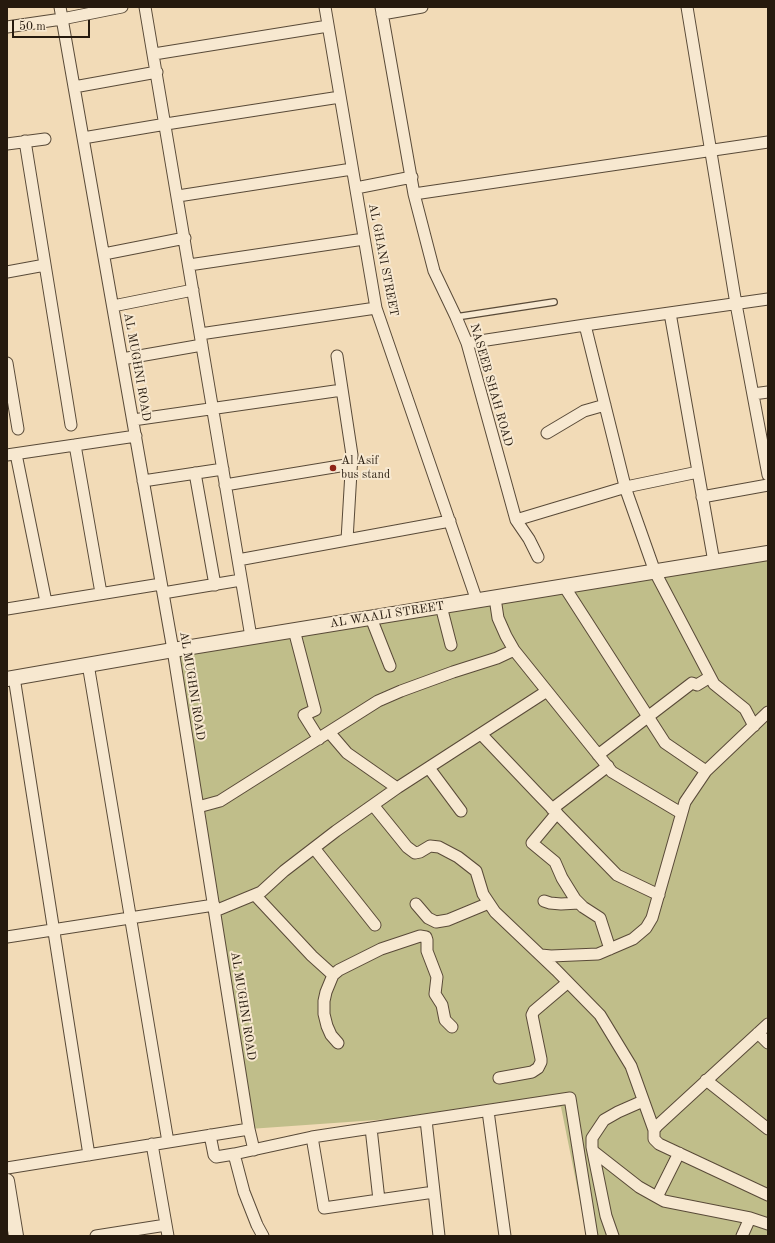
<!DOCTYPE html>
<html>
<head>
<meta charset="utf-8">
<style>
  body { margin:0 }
  #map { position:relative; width:775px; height:1243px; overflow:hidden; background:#f2dbb7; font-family:"Old Standard TT",serif }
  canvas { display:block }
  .frame { position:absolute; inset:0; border:8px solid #261a0e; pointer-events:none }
  .scale { position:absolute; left:12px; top:20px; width:78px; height:18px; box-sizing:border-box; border:2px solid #261a0e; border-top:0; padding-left:5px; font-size:12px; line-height:14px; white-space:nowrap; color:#261a0e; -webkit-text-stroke:3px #f7e8d0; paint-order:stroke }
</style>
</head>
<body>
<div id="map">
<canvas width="775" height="1243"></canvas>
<div class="frame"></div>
<div class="scale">50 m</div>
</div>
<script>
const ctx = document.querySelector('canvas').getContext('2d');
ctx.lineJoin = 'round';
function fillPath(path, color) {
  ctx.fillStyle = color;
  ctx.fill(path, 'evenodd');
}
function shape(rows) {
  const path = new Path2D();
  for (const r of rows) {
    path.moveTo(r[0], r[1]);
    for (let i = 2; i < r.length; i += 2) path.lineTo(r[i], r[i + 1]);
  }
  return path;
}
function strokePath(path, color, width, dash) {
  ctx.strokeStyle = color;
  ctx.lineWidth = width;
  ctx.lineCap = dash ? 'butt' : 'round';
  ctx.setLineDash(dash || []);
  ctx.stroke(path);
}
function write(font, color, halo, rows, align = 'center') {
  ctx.font = font + ' "Old Standard TT",serif';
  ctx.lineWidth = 4;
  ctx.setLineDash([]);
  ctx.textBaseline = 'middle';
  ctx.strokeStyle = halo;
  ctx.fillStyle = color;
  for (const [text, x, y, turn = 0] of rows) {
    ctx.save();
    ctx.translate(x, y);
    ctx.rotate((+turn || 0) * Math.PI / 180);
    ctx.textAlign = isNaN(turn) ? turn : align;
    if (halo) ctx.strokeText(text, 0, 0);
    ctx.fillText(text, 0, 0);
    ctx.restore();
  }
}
const green = shape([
  [768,553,768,1236,587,1236,561,1107,249,1129,173,650]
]);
const service = shape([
  [456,317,554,302]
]);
const minor = shape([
  [145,7,251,637],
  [325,7,376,308,477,601],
  [381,7,414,194,434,271,456,317,467,343,516,520,529,539,538,557],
  [687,7,736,304,768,475],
  [382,14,422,7],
  [7,27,62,19,122,7],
  [154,54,328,26],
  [74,87,157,72],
  [83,138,166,124,340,97],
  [25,141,71,425],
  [7,144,45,139],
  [356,188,412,177],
  [414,194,768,142],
  [178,196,352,169],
  [104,254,185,238],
  [189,265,364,239],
  [7,272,45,265],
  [113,306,193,290],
  [670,313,714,562],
  [585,325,626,490,655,572,714,684,745,709,754,726],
  [200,334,376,308],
  [467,343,585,325,768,299],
  [337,356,352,455,347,540],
  [122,359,202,345],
  [7,363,18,429],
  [753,394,768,392],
  [133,420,342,390],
  [547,433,584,411,605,405],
  [75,445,101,593],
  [16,454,46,602],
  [7,455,136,436],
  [195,473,215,585],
  [143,481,223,469],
  [225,485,352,464],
  [702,497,768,485],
  [516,520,626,487,698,472],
  [238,560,450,521],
  [564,586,665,743,706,771],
  [163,593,241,580],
  [495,598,498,618,506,636,514,650,612,772,681,813],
  [441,606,451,645],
  [7,609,161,584],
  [371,618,390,666],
  [294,630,315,710,304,715,319,739],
  [88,664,168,1142],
  [14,677,89,1155],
  [329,732,347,753,397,788],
  [481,734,538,794,617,875,659,895],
  [598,755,692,683,697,685,710,677],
  [429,768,461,811],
  [373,805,407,847,415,853,420,852,430,846,439,847,458,857,476,871,483,894,495,912,556,970,600,1015,631,1066,654,1130],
  [198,807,220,801,378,701,401,691,453,672,497,658,514,650],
  [552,809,608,766],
  [557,813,532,843,555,862,562,878,575,899,583,907,600,918,610,949],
  [314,848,375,925],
  [255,895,312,956,333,975],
  [544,901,550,903,561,904,579,903],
  [416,904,428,918,436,922,448,920,489,903],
  [215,911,261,892,284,871,336,831,397,788,547,691],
  [7,937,214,905],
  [541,955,551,956,598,954,633,939,646,928,652,918,685,802,706,771,768,712],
  [768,1024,657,1126,654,1130,654,1139,659,1144,768,1195],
  [758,1033,768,1043],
  [338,1043,331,1035,327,1026,324,1014,324,1001,326,992,333,975,339,970,381,949,420,936,426,937,427,940,427,951,437,977,435,994,442,1005,445,1020,452,1027],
  [499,1078,532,1072,538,1068,541,1062,541,1059,532,1015,534,1011,567,983],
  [706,1080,768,1129],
  [488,1111,505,1236],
  [426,1120,439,1236],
  [371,1128,379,1200],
  [249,1129,254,1150],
  [210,1135,214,1155,216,1157,234,1154,244,1192,257,1225,263,1236],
  [312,1137,324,1208,434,1192],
  [152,1144,168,1236],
  [593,1151,639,1187,664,1201,750,1218,768,1224],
  [234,1154,312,1137,570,1098,592,1236],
  [7,1168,249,1129,173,650,60,7],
  [657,1197,679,1153],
  [96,1236,166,1225],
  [613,1236,606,1216,592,1147,592,1138,604,1120,618,1112,643,1101],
  [742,1236,750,1218]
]);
const tertiary = shape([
  [7,679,173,650,768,553],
  [7,1181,16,1236]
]);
const markers = [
  [333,468,4,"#8f2418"]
];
const streetNames = [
  ["AL GHANI STREET",383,260,79],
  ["AL MUGHNI ROAD",137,367,80],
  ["NASEEB SHAH ROAD",491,385,74],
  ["AL WAALI STREET",387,615,-9],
  ["AL MUGHNI ROAD",192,686,81],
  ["AL MUGHNI ROAD",243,1006,81]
];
const poiNames = [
  ["Al Asif",341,461],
  ["bus stand",341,475]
];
fillPath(green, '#c0be8a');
strokePath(service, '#594a38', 8);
strokePath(minor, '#594a38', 13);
strokePath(tertiary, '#594a38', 16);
strokePath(service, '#f7e8d0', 5.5);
strokePath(minor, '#f7e8d0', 11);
strokePath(tertiary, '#f7e8d0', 14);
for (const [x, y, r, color] of markers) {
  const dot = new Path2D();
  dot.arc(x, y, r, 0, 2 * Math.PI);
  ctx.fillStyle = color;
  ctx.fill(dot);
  strokePath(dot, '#f7e8d0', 1.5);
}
write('12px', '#261a0e', '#f7e8d0', streetNames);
write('12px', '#261a0e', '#f7e8d0', poiNames, 'left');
</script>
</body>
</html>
